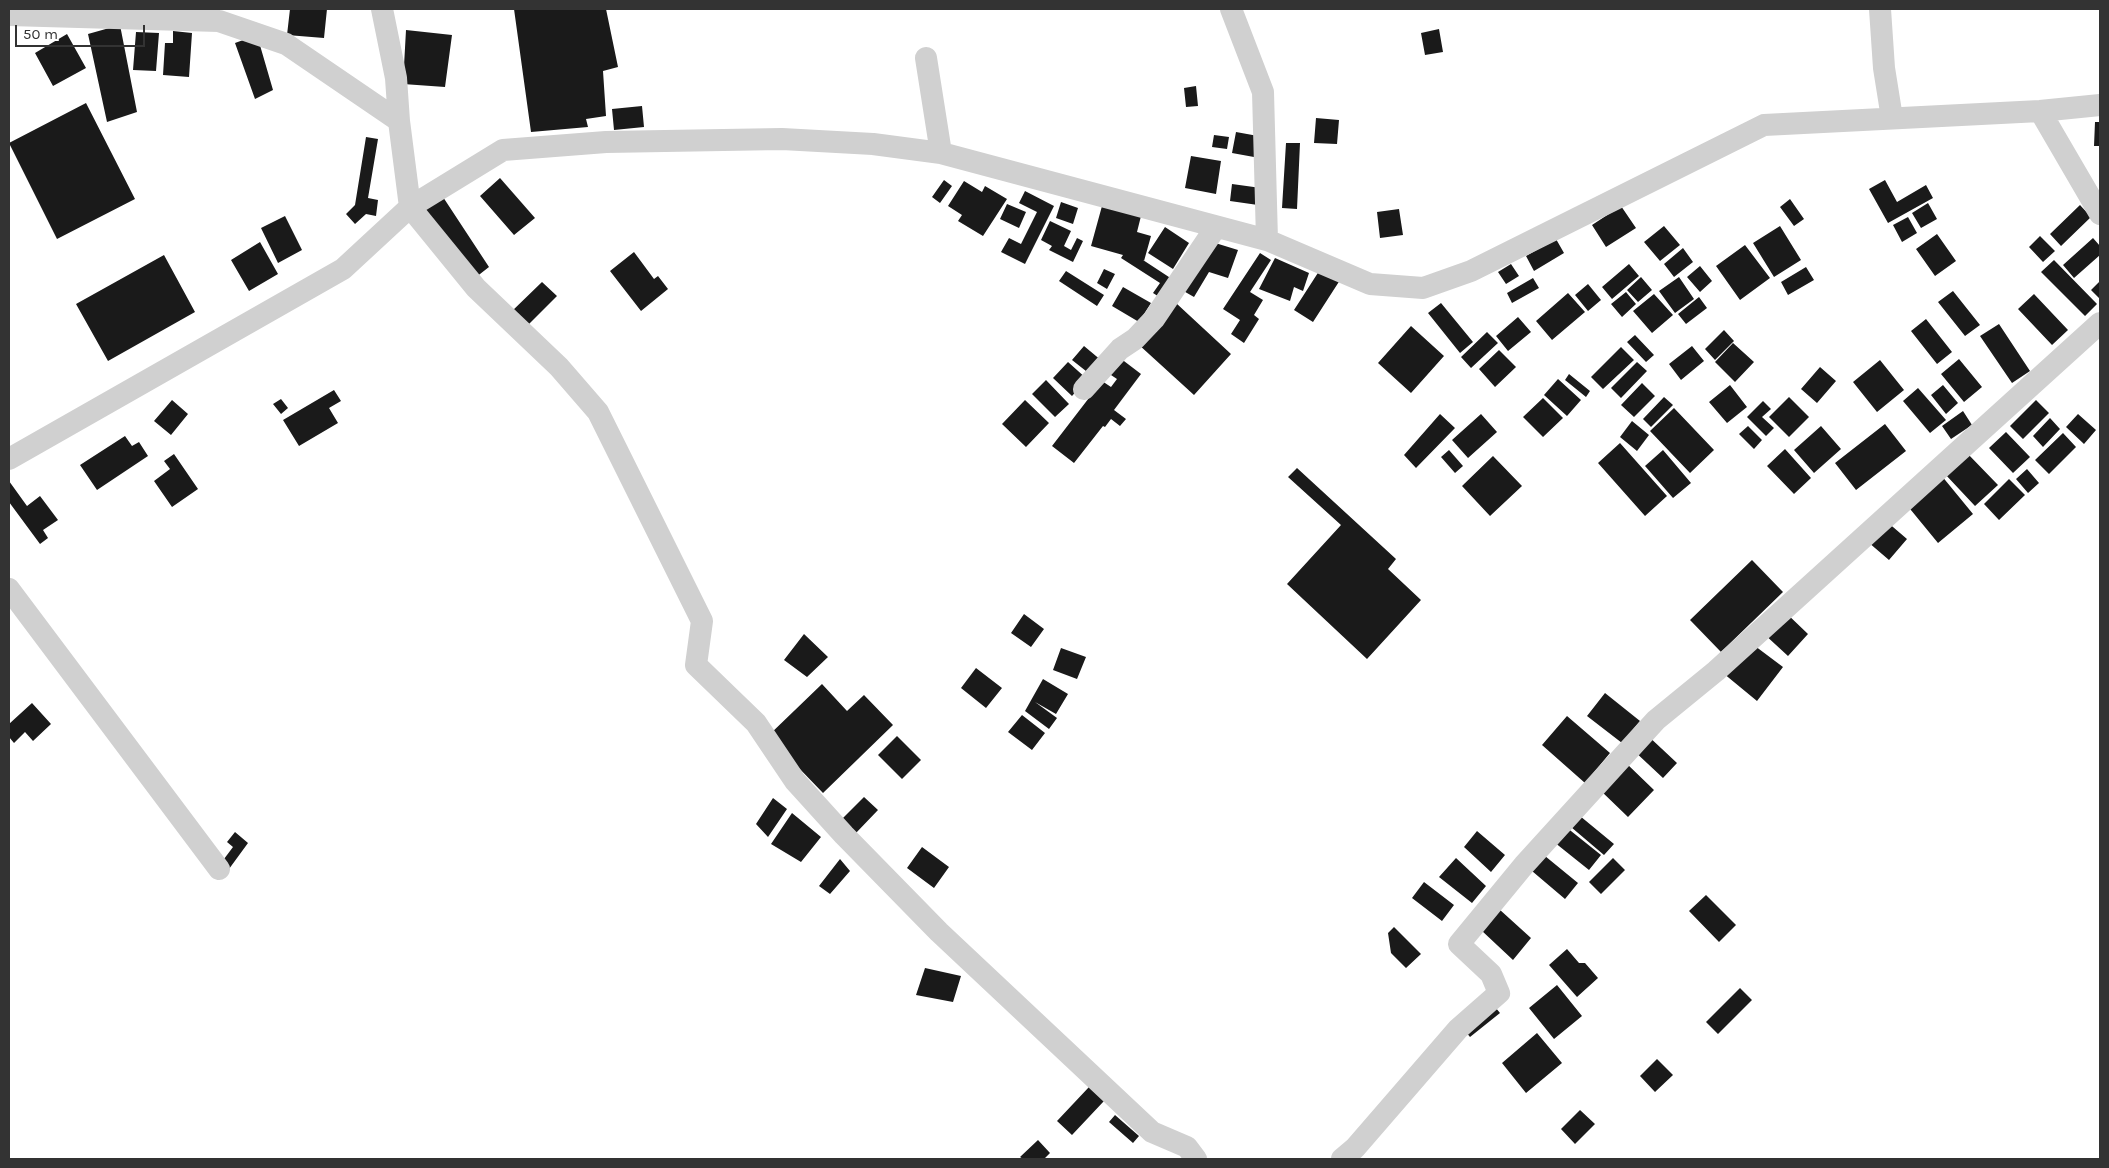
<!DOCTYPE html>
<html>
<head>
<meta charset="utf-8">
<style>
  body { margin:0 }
  #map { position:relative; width:2109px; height:1168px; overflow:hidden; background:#fff; font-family:Karla,sans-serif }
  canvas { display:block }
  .frame { position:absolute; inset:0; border:10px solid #333; pointer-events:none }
  .scale { position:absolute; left:15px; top:25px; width:130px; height:22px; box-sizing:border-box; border:2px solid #333; border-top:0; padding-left:6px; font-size:15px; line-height:18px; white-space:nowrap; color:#333; -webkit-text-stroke:4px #fff; paint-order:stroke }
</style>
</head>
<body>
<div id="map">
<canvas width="2109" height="1168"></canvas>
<div class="frame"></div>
<div class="scale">50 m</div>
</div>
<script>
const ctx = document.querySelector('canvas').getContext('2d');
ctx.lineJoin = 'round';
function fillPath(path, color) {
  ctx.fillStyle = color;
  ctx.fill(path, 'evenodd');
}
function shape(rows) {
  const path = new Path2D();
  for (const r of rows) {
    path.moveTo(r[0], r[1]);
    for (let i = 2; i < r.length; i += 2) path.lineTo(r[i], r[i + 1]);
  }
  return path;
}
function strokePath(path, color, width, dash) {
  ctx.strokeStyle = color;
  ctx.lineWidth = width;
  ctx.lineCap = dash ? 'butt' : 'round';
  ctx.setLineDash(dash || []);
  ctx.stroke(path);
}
const building = shape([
  [290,9,327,9,324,38,287,35],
  [514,9,606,9,618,67,603,71,606,116,586,119,588,127,531,132],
  [120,25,137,112,107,122,88,34],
  [1439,29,1443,52,1425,55,1421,33],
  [406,30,452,35,445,87,403,84],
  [173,31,192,33,189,77,163,75,165,43,173,43],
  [136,32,159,33,156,71,133,70],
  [67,34,86,68,53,86,35,53],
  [257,35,273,90,255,99,235,43],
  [1196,86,1198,106,1186,107,1184,88],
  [86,103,135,199,57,239,9,143],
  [642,106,644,127,614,130,612,109],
  [1316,118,1339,120,1337,144,1314,143],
  [2095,122,2100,122,2100,146,2094,146],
  [1236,132,1258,136,1254,157,1232,153],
  [1214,135,1229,137,1227,149,1212,147],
  [366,137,378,139,368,198,378,200,376,216,366,214,355,224,346,214,355,205],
  [1286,143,1300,143,1297,209,1282,208],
  [1191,156,1221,161,1216,194,1185,188],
  [500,178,535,218,514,235,480,196],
  [944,180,952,186,940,203,932,197],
  [1885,180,1897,202,1926,185,1933,198,1888,223,1869,189],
  [964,181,982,192,985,186,1007,199,983,236,958,221,962,215,948,206],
  [1232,184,1261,188,1258,205,1230,201],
  [1025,191,1054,206,1025,264,1001,252,1009,238,1021,244,1037,212,1019,203],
  [443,197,489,267,471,281,422,212],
  [1790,199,1804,219,1794,226,1780,207],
  [1061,202,1078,208,1073,224,1056,218],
  [1928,203,1937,219,1921,228,1912,213],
  [1007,204,1026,212,1019,228,1000,219],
  [2080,205,2091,217,2061,246,2050,234],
  [1102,206,1141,216,1137,232,1151,236,1144,261,1143,260,1175,281,1164,300,1153,293,1160,283,1121,258,1123,255,1091,246],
  [1621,206,1636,228,1606,247,1592,225],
  [1399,209,1403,235,1380,238,1377,212],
  [285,216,302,250,278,263,261,228],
  [1908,217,1917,233,1902,242,1893,225],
  [1050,221,1071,231,1064,246,1071,250,1077,238,1083,241,1073,262,1049,250,1052,246,1041,240],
  [1664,226,1680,245,1660,261,1644,242],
  [1780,226,1801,260,1774,277,1753,243],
  [1165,227,1189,243,1173,269,1148,253],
  [1937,234,1956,261,1935,276,1916,249],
  [2040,236,2055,251,2043,262,2029,247],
  [2093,238,2100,246,2100,255,2074,278,2063,265],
  [1556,239,1564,253,1534,271,1526,256],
  [260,242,278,274,249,291,231,260],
  [1212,242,1238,250,1228,278,1209,272,1194,297,1180,289],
  [1745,245,1770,278,1740,300,1716,266],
  [1683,248,1693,262,1674,277,1664,264],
  [634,252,654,279,658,276,668,289,641,311,610,271],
  [1260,253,1271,260,1250,292,1263,300,1254,315,1259,319,1244,343,1231,334,1240,320,1223,309],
  [164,255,195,312,108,361,76,304],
  [1275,258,1309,273,1303,291,1294,287,1290,301,1259,289],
  [2054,260,2097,304,2085,316,2041,272],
  [1511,264,1519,276,1506,284,1498,272],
  [1629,264,1639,276,1612,299,1602,287],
  [1323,265,1342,277,1313,322,1294,310],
  [1700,266,1712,281,1700,292,1687,277],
  [1806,267,1814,280,1788,295,1781,282],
  [1104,269,1115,274,1107,289,1097,283],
  [1066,271,1104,295,1097,306,1059,281],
  [1641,277,1652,290,1638,302,1627,290],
  [1679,277,1694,299,1675,313,1659,291],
  [1533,278,1539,288,1512,303,1507,293],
  [2100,281,2100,299,2091,290],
  [542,282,557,296,525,328,510,313],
  [1588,284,1601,300,1588,311,1575,295],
  [1123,287,1151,303,1139,322,1112,306],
  [1953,291,1980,325,1965,336,1938,302],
  [1626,292,1636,304,1622,317,1611,304],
  [1568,293,1585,312,1552,340,1536,321],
  [1654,294,1673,315,1652,333,1633,311],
  [2034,294,2068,330,2052,345,2018,309],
  [1699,297,1707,308,1686,324,1678,314],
  [1176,303,1231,354,1194,395,1138,344],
  [1441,303,1473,342,1460,353,1428,313],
  [1518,317,1531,332,1508,351,1496,336],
  [1926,319,1952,352,1937,364,1911,331],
  [1999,324,2030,371,2012,383,1980,336],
  [1411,326,1444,356,1411,393,1378,363],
  [1724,330,1734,341,1715,360,1705,349],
  [1487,332,1498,343,1471,368,1461,357],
  [1635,335,1654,355,1646,362,1627,342],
  [1733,343,1754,362,1735,382,1715,362],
  [1084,346,1102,361,1091,375,1072,360],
  [1692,346,1704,361,1681,380,1669,364],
  [1621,347,1634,360,1603,389,1591,377],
  [1499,350,1516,367,1495,387,1479,369],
  [1120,358,1141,374,1114,410,1126,419,1120,426,1111,419,1105,427,1103,426,1074,463,1052,446,1102,381,1111,387,1117,379,1108,373],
  [1959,359,1982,387,1964,402,1941,374],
  [1880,360,1904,390,1877,412,1853,382],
  [1068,362,1087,379,1072,396,1053,378],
  [1637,362,1647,371,1621,398,1611,388],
  [1820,367,1836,381,1817,403,1801,389],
  [1569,374,1590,391,1586,397,1565,380],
  [1558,379,1581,400,1567,416,1544,395],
  [1046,380,1069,404,1055,417,1032,394],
  [1642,383,1655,396,1634,417,1621,405],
  [1730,385,1747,407,1727,423,1709,402],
  [1943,385,1958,403,1946,414,1931,395],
  [1918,388,1946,420,1930,433,1903,401],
  [334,390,341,401,329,408,338,423,299,446,283,420],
  [1664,397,1673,405,1651,427,1643,419],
  [1789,397,1809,417,1789,437,1769,417],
  [1543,398,1563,418,1543,437,1523,417],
  [281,399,288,408,281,414,273,404],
  [172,400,188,414,171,435,154,421],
  [1025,400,1049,423,1026,447,1002,424],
  [2036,400,2049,413,2023,439,2010,426],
  [1763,401,1771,409,1762,417,1774,428,1766,436,1747,417],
  [1674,408,1714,450,1690,473,1650,431],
  [1963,411,1972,425,1951,439,1942,426],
  [1440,414,1455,428,1416,468,1404,455],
  [1481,414,1497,432,1468,458,1452,440],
  [2078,414,2096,430,2084,444,2066,427],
  [2050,418,2060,429,2043,447,2033,436],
  [1632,421,1649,435,1637,451,1620,437],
  [1885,424,1906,451,1856,490,1835,463],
  [1748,426,1762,440,1754,449,1739,434],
  [1821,426,1841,449,1814,473,1794,450],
  [2006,432,2030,457,2013,473,1989,448],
  [2063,433,2076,447,2049,474,2035,460],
  [125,436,132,446,139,442,148,456,97,490,80,465],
  [1620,443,1667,496,1645,516,1598,463],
  [1785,449,1811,478,1794,494,1767,466],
  [1449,450,1463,466,1455,473,1441,457],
  [1663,450,1691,483,1673,498,1645,466],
  [1966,452,1998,485,1975,506,1944,473],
  [174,454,198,489,172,507,154,481,170,469,164,461],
  [1493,456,1522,486,1490,516,1462,486],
  [1297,468,1396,559,1388,569,1421,600,1367,659,1287,584,1341,525,1288,477],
  [2027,469,2039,483,2028,493,2016,479],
  [1941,475,1973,514,1938,543,1906,504],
  [2009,479,2025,495,1999,520,1984,504],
  [9,481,27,506,40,496,58,520,43,530,48,538,40,544,9,502],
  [1886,521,1907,539,1889,560,1868,542],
  [1752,560,1783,592,1721,652,1690,620],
  [1784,611,1808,634,1788,656,1763,633],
  [1024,614,1044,629,1031,647,1011,633],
  [804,634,828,657,807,677,784,660],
  [1751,643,1783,667,1757,701,1723,673],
  [1061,648,1086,657,1077,679,1053,670],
  [976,668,1002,688,986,708,961,688],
  [1043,679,1068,694,1056,714,1035,702,1057,718,1049,729,1025,711],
  [822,684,847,711,864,695,893,725,823,793,768,736],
  [1605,693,1640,721,1622,743,1587,716],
  [32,703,51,724,33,741,25,732,14,743,9,737,9,724],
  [1022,715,1045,733,1032,750,1008,732],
  [1567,716,1610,753,1585,783,1542,745],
  [1646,734,1677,763,1663,778,1632,749],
  [897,736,921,760,902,779,878,755],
  [1626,763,1654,790,1628,817,1600,790],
  [864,797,878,810,855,834,841,820],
  [773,798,787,809,768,837,756,824],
  [792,813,821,837,801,862,771,844],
  [1580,816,1614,844,1604,855,1571,827],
  [1566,827,1601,855,1589,870,1554,842],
  [1477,831,1505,855,1491,872,1464,847],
  [235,832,248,843,229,869,221,863,233,847,227,842],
  [922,847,949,867,934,888,907,868],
  [1545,856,1578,883,1565,899,1532,871],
  [1456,858,1486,886,1472,903,1439,877],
  [1613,858,1625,870,1601,894,1589,882],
  [840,859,850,871,830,894,819,886],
  [1424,882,1454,905,1442,921,1412,898],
  [1706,895,1736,925,1719,942,1689,911],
  [1499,909,1531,938,1513,960,1481,930],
  [1394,927,1421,954,1406,968,1391,953,1388,933],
  [1567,949,1579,963,1585,963,1598,978,1577,997,1549,965],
  [925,968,961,976,953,1002,916,995],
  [1557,985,1582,1016,1554,1039,1529,1008],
  [1740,988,1752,1000,1718,1034,1706,1022],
  [1491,1002,1500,1013,1470,1037,1461,1026],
  [1537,1033,1562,1063,1526,1093,1502,1063],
  [1657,1059,1673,1075,1655,1092,1640,1076],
  [1089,1087,1104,1101,1072,1135,1057,1121],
  [1580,1110,1595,1124,1575,1144,1561,1129],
  [1115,1115,1139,1136,1133,1143,1109,1122],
  [1038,1140,1050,1153,1044,1159,1023,1159,1020,1157]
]);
const minor = shape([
  [382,9,396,78,399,121],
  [1231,9,1263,92,1267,240],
  [1880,9,1884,68,1892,118],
  [9,15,219,21,286,44,399,121,410,207,476,288,559,367,598,412,702,621,696,665,756,723,795,781,844,835,939,932,1152,1132,1187,1147,1196,1159],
  [926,58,941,153],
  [2040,111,2100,214],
  [1084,389,1120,349,1135,339,1154,319,1216,227],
  [9,459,343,269,410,207,503,150,606,142,782,139,873,144,941,153,1267,240,1370,284,1423,288,1471,271,1764,125,2040,111,2100,105],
  [9,589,219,869],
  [1342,1159,1355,1148,1458,1029,1499,993,1491,974,1459,944,1524,865,1656,720,1716,671,2100,323]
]);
fillPath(building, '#1a1a1a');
strokePath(minor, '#d0d0d0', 22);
</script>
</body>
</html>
